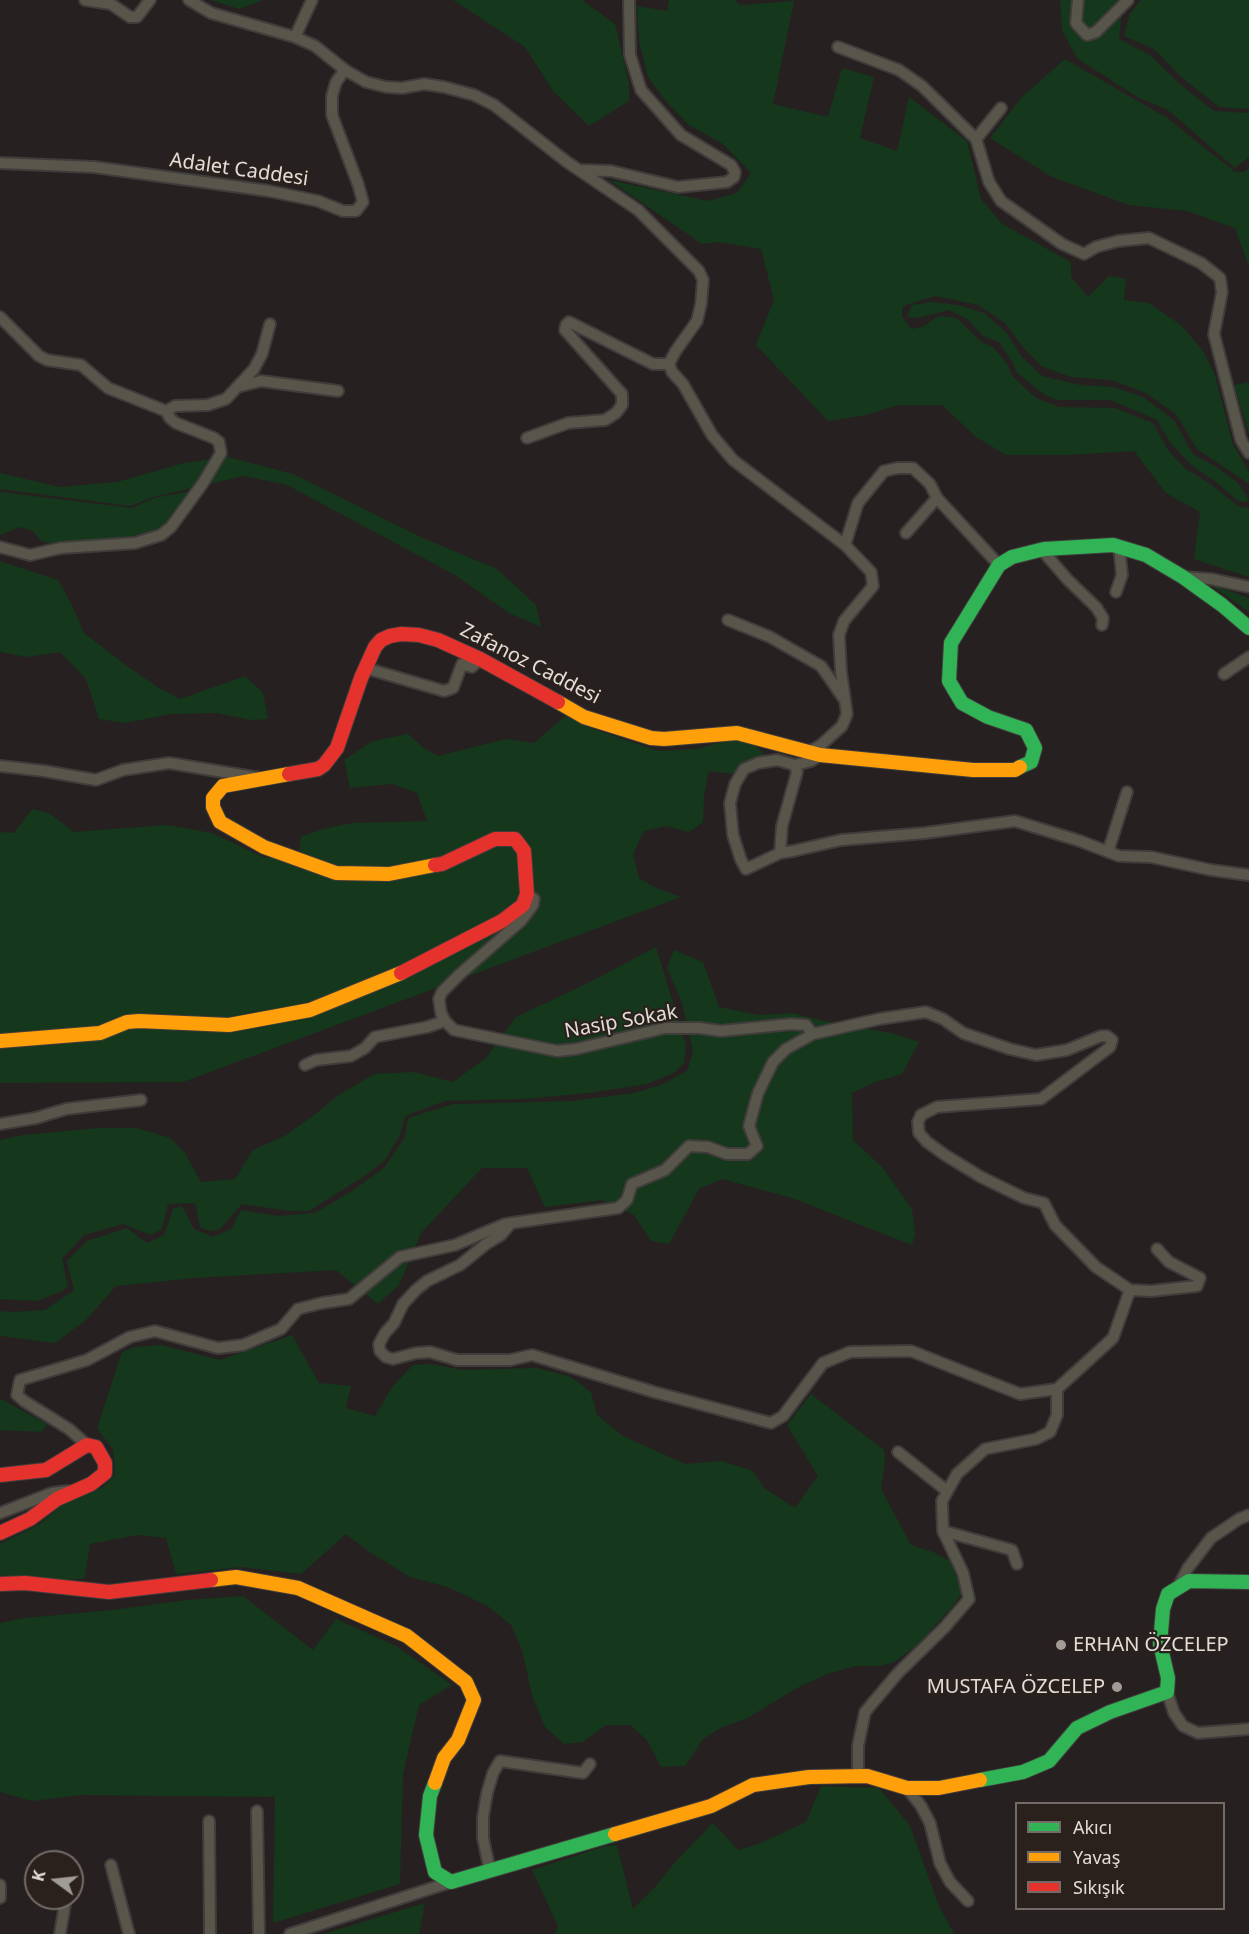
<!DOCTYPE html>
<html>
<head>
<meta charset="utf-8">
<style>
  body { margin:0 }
  #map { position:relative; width:1249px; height:1934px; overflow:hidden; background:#262120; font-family:"Noto Sans",sans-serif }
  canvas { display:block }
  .legend { position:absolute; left:1015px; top:1802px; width:210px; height:108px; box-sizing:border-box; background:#2a201c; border:2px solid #746b68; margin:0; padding:8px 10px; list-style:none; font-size:18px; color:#e3dcd9 }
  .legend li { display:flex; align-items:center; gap:12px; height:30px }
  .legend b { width:30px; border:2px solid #746b68 }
  .north { position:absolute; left:24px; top:1850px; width:60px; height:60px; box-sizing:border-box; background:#2a201c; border:2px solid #746b68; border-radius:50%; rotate:285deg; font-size:16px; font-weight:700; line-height:24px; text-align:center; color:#e3dcd9 }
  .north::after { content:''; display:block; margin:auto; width:21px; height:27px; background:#a19b98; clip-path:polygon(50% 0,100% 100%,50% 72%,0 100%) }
</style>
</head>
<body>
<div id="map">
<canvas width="1249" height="1934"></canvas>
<ul class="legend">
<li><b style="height:8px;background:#30b455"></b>Akıcı</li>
<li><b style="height:8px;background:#ff9f0a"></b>Yavaş</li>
<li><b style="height:8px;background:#e5322d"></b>Sıkışık</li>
</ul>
<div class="north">K</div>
</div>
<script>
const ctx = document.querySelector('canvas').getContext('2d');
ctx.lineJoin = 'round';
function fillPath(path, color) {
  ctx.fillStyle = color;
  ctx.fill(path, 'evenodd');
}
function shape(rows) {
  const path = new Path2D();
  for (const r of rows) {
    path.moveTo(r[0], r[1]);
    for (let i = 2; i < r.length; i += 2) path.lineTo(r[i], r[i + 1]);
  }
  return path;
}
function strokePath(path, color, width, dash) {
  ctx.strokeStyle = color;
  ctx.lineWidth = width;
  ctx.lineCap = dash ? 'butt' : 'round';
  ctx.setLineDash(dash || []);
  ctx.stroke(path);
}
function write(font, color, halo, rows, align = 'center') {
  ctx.font = font + ' "Noto Sans",sans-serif';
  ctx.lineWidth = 4.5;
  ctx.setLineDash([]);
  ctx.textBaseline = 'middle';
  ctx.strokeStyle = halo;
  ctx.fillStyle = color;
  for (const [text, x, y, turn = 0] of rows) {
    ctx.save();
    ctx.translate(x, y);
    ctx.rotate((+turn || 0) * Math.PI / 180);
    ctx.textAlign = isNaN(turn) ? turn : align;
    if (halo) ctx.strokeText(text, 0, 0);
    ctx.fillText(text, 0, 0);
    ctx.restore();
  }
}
const green = shape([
  [211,0,263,0,239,9],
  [453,0,582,0,615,24,629,82,629,101,589,126,553,91,525,47],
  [669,0,735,0,740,5,794,1,773,104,828,117,842,68,874,77,860,138,897,151,909,97,967,141,981,199,1002,224,1071,262,1071,277,1088,297,1109,276,1126,279,1124,300,1149,303,1182,326,1203,351,1214,372,1233,444,1249,472,1249,484,1197,449,1176,414,1144,392,1111,380,1071,377,1041,366,1022,346,1005,323,978,305,935,296,903,306,902,316,911,329,923,327,938,316,957,318,980,341,994,348,1008,365,1012,376,1036,398,1059,407,1115,408,1153,423,1168,450,1186,469,1209,483,1238,506,1249,508,1249,577,1194,559,1200,512,1166,493,1134,451,1066,455,1006,455,976,437,942,405,898,405,866,415,828,421,756,345,774,300,761,249,718,242,702,244,609,180,708,201,737,193,751,173,723,144,689,125,665,100,648,77,639,41,637,6,667,11],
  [1060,0,1123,0,1119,39,1150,55,1181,85,1214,111,1249,113,1249,157,1235,168,1168,110,1137,97,1077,58,1062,30],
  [1141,0,1249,0,1249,109,1219,107,1181,77,1154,49,1124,36,1130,13],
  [1065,59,1167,118,1235,172,1244,172,1249,168,1249,267,1235,228,1187,211,1129,205,1052,177,990,138,1022,97],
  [931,302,958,305,984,313,1006,332,1022,357,1042,376,1080,385,1113,387,1143,397,1174,420,1193,454,1218,468,1238,483,1248,498,1247,502,1238,501,1216,482,1191,465,1171,444,1157,420,1111,400,1057,400,1045,395,1017,373,1013,363,999,342,983,336,967,319,949,310,918,318,907,317,912,305],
  [1249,382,1249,434,1234,385],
  [228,457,293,474,425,539,497,569,536,605,541,627,509,613,455,575,287,485,244,476,153,497,130,506,0,489,0,473,60,487,117,482,184,463],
  [192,491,172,517,158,531,127,537,54,544,41,541,33,531,20,527,0,535,0,492,132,508,154,498],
  [0,561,58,580,71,603,84,633,127,666,159,688,180,699,245,676,263,693,268,719,251,720,216,713,171,714,124,723,99,719,86,679,60,652,27,657,0,652],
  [1209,584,1249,598,1249,612],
  [565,716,593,729,658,751,696,749,729,740,754,744,766,756,745,761,732,774,709,771,704,795,703,822,689,832,666,826,644,831,633,854,639,878,656,888,681,897,183,1082,0,1083,0,832,14,833,32,809,49,813,74,832,167,825,212,833,265,858,299,852,301,837,323,829,352,823,427,821,417,793,393,784,350,788,344,760,373,741,408,734,424,748,438,756,506,739,534,743],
  [656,947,686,1045,684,1063,674,1073,647,1084,588,1093,524,1099,445,1101,405,1116,400,1135,385,1160,366,1175,309,1211,290,1211,242,1204,219,1230,209,1231,200,1227,195,1203,168,1204,162,1229,151,1235,123,1224,84,1235,62,1259,68,1287,60,1292,37,1301,0,1299,0,1140,23,1135,99,1128,137,1128,170,1138,185,1153,201,1182,235,1179,253,1150,286,1135,317,1113,337,1096,374,1074,414,1072,453,1082,486,1058,516,1017,590,982],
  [674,950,703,962,719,1007,759,1015,793,1013,819,1020,891,1033,919,1042,902,1074,875,1082,852,1093,853,1140,882,1167,912,1209,915,1234,912,1245,792,1198,722,1179,699,1189,669,1244,651,1241,634,1215,602,1200,545,1207,527,1168,482,1168,421,1233,399,1285,378,1304,336,1270,195,1278,116,1286,86,1320,55,1343,0,1336,0,1311,13,1312,45,1310,74,1290,67,1261,87,1241,127,1228,147,1243,164,1235,173,1209,182,1206,194,1229,213,1237,231,1229,241,1210,278,1216,315,1213,352,1191,384,1168,405,1137,408,1118,453,1104,572,1101,634,1093,661,1085,687,1071,693,1052,682,1003,667,968],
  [292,1335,319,1383,351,1386,346,1408,375,1416,392,1387,413,1365,433,1364,462,1370,537,1368,571,1377,591,1392,597,1415,623,1436,685,1464,722,1461,753,1471,764,1488,795,1508,818,1476,787,1425,811,1394,884,1450,885,1462,881,1489,911,1545,933,1552,950,1561,963,1591,954,1605,917,1645,894,1662,881,1666,856,1666,827,1674,797,1688,746,1719,722,1727,703,1739,685,1766,661,1767,647,1740,630,1725,606,1725,583,1742,564,1744,545,1727,532,1695,522,1650,511,1625,489,1607,448,1587,410,1577,368,1551,346,1534,301,1574,241,1567,176,1574,166,1538,138,1535,90,1544,85,1578,69,1580,0,1576,0,1544,40,1524,67,1501,102,1488,115,1475,113,1450,97,1428,122,1352,134,1347,161,1345,220,1360],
  [0,1399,3,1400,47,1424,42,1432,0,1430],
  [243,1596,313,1650,336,1619,396,1646,452,1685,419,1705,403,1774,400,1884,273,1923,275,1797,81,1795,32,1801,0,1792,0,1623,25,1618,113,1610,187,1600],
  [821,1786,879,1788,910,1826,939,1906,954,1934,555,1934,558,1926,532,1870,602,1847,617,1845,633,1909,656,1886,676,1861,713,1823,738,1850,761,1843,806,1822],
  [425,1903,419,1934,323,1934]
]);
const street = shape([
  [85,0,111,4,130,17,137,17,150,0],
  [189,0,211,13,295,37,315,46,345,70,366,82,386,87,402,88,424,84,444,87,474,95,494,105,567,162,638,210,699,271,703,280,701,304,697,321,675,352,669,364,672,372,683,384,712,435,733,460,845,545,858,503,884,471,898,468,913,468,930,484,937,498,999,565],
  [1078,0,1076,23,1087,35,1096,32,1128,0],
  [295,37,312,0],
  [838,47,899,70,922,86,976,139,989,182,1001,201,1062,244,1084,254,1096,247,1118,241,1149,238,1201,263,1220,278,1222,292,1214,334,1241,440,1249,453],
  [976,139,1001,108],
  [0,163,94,167,269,191,318,201,343,211,356,211,363,202,358,184,332,115,332,96,336,82,345,70],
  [580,170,611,171,678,187,727,182,734,177,735,172,731,165,681,135,641,90,630,55,629,0],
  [0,317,39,356,47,360,81,365,108,388,166,411],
  [241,386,261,381,338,391],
  [166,411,175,406,208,405,226,399,254,369,262,354,270,324],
  [527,438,568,423,605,420,616,413,622,405,622,394,565,330,566,325,569,322,653,364,669,364],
  [906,533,937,498],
  [0,547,30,555,61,548,135,543,161,535,171,527,203,483,221,453,219,442,214,438,176,423,170,418,166,411],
  [1041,549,1068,580,1096,607,1103,618,1102,625],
  [1183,577,1211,579,1249,587],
  [1116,592,1122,575,1119,547],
  [728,620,770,637,821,666,844,699],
  [365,668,444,691,453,688,462,664,472,667,480,659],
  [1224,674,1249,657],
  [809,752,821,745,842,726,847,714,841,672,839,635,844,621,873,586,871,572,845,545],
  [795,765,777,760,758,763,744,769,735,784,730,803,733,835,741,860,746,869,780,853,782,826,797,772,795,765,811,761,820,755],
  [0,766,44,771,96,780,123,770,169,763,260,778],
  [1108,852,1127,792],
  [780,853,793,851,841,840,925,833,1015,821,1080,841,1119,856,1151,857,1211,870,1249,875],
  [527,894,534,899,533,905,521,921,460,974,442,992,439,999,441,1013,445,1021,454,1030,557,1051,576,1049,665,1028,699,1028,721,1031,791,1024,806,1025,813,1034,879,1019,926,1012,943,1019,963,1033,1010,1049,1036,1055,1067,1050,1101,1036,1107,1036,1112,1040,1110,1047,1041,1099,937,1107,921,1115,918,1122,919,1133,927,1142,945,1155,981,1177,1024,1198,1044,1203,1055,1225,1096,1267,1130,1290],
  [305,1065,316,1060,351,1056,365,1048,375,1037,427,1027,445,1021],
  [0,1124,36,1118,66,1109,141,1100],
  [511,1223,501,1235,486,1244,460,1265,427,1281,416,1290,403,1304,394,1323,385,1333,379,1344,380,1351,386,1357,393,1359,416,1353,430,1352,457,1360,510,1360,532,1355,654,1392,771,1423,783,1416,823,1363,850,1352,911,1351,1020,1394,1057,1389],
  [87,1445,69,1429,24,1401,17,1395,20,1380,87,1360,130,1337,155,1331,218,1348,243,1345,281,1329,298,1309,322,1303,349,1299,400,1257,455,1245,505,1224,618,1208,627,1200,632,1184,665,1170,689,1146,708,1147,727,1154,748,1154,757,1146,749,1126,758,1093,773,1062,786,1049,813,1034],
  [898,1452,947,1491],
  [0,1513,52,1493,68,1491],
  [943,1531,1012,1550,1017,1564],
  [1178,1587,1188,1568,1211,1538,1239,1519,1249,1515],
  [1167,1692,1174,1713,1183,1726,1198,1733,1249,1729],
  [858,1776,858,1746,865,1712,898,1673,945,1627,969,1599,963,1573,943,1531,942,1501,957,1474,985,1449,1036,1439,1050,1432,1057,1415,1057,1389,1113,1338,1130,1290,1151,1291,1197,1286,1200,1278,1169,1262,1157,1249],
  [907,1788,921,1806,930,1823,940,1863,950,1882,968,1901],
  [257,1811,259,1934],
  [209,1821,210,1934],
  [111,1865,129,1934],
  [490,1871,483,1838,483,1817,487,1793,493,1773,500,1761,583,1773,590,1764],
  [0,1885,0,1898],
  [60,1934,66,1898],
  [290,1934,451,1882]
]);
const fast = shape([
  [1020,767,1031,762,1035,748,1026,730,988,717,962,703,949,681,951,643,999,565,1012,557,1044,549,1113,545,1146,555,1183,577,1222,605,1249,628],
  [980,1780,1023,1772,1049,1761,1077,1728,1110,1712,1167,1692,1168,1678,1160,1644,1163,1609,1168,1594,1189,1581,1249,1582],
  [435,1783,430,1796,426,1835,435,1872,451,1882,615,1834]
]);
const slow = shape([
  [558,702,584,717,651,738,664,739,737,733,820,755,973,770,1015,770,1020,767],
  [289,774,223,786,213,798,213,807,220,822,264,847,336,873,389,874,435,865],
  [0,1041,100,1033,127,1022,139,1021,229,1025,310,1010,401,973],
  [211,1580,236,1577,298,1588,407,1636,466,1682,474,1700,458,1740,444,1758,435,1783],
  [615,1834,711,1806,753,1785,809,1777,867,1776,907,1788,939,1788,980,1780]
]);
const jam = shape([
  [289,774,318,769,324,765,337,748,361,678,375,647,381,640,390,636,401,634,419,635,438,640,480,659,558,702],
  [401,973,502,921,523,905,527,894,524,851,515,839,495,839,442,864,435,865],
  [0,1475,46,1470,87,1445,96,1447,105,1463,105,1473,91,1484,57,1499,30,1519,0,1533],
  [0,1584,25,1583,109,1592,211,1580]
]);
const markers = [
  [1061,1645,6,"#a19b98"],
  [1117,1687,6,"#a19b98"]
];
const streetNames = [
  ["Adalet Caddesi",239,170,8],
  ["Zafanoz Caddesi",530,664,27],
  ["Nasip Sokak",621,1022,-10]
];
const poiNames = [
  ["ERHAN ÖZCELEP",1073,1645],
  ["MUSTAFA ÖZCELEP",1105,1687,"right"]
];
fillPath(green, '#15371b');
strokePath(street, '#403c3b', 14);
strokePath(fast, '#403c3b', 16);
strokePath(slow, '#403c3b', 16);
strokePath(jam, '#403c3b', 16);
strokePath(street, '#58554a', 10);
strokePath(fast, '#30b455', 14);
strokePath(slow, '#ff9f0a', 14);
strokePath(jam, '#e5322d', 14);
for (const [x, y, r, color] of markers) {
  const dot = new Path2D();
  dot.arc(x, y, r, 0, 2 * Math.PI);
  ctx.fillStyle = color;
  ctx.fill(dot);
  strokePath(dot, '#2a201c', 2);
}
write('20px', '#e3dcd9', '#2a201c', streetNames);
write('20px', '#e3dcd9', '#2a201c', poiNames, 'left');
</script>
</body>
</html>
